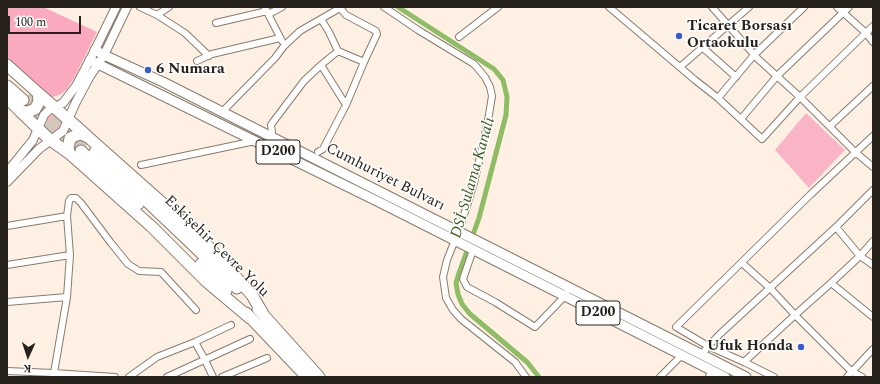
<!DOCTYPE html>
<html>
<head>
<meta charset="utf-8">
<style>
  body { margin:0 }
  #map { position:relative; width:880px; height:384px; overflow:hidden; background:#fef1e3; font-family:Spectral,serif }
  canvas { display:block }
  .frame { position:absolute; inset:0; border:8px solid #27211b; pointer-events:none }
  .north { position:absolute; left:8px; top:336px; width:40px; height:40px; -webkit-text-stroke:3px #fff; paint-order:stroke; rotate:183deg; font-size:11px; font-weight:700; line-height:16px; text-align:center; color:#27211b }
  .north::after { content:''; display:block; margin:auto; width:14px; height:18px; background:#27211b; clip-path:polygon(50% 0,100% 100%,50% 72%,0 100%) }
  .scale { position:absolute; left:8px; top:16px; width:73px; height:18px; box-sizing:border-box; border:2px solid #27211b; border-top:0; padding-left:5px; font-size:12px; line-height:14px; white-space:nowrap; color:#27211b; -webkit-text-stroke:3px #fff; paint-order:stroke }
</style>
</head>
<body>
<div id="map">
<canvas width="880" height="384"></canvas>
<div class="frame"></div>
<div class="north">K</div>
<div class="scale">100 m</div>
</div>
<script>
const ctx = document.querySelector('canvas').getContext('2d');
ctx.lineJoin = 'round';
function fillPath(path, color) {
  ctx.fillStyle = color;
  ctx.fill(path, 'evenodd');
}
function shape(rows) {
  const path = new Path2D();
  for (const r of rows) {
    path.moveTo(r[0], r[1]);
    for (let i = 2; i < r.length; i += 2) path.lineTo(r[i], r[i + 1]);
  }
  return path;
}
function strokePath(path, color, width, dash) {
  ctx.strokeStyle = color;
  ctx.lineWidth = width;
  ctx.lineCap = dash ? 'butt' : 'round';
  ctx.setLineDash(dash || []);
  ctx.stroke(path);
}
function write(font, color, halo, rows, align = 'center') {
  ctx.font = font + ' Spectral,serif';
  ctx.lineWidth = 3;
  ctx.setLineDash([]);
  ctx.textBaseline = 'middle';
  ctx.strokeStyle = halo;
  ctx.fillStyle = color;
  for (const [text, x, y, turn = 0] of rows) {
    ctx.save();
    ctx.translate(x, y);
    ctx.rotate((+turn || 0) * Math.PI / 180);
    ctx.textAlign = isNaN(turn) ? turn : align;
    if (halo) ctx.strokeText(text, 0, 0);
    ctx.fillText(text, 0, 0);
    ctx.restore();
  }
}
const green = shape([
  [806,113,845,150,809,188,775,150],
  [53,114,59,115,64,125,56,133,50,132,48,130,46,124,48,118],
  [75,139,88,141,76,155,74,153,72,144]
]);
const forest = shape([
  [7,7,43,7,97,32,74,78,67,89,61,94,56,96,53,97,47,94,7,58]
]);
const canal = shape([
  [398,7,494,69,503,80,507,97,506,115,479,218,459,273,456,283,458,294,462,304,470,314,527,362,539,377]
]);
const highwayTunnel = shape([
  [29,94,87,145],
  [23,100,81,151]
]);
const street = shape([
  [140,7,157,15],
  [169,7,157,15,185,33,209,56],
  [342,7,340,8,346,15,376,31,377,34,364,62,346,105],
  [384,7,418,30,474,64,485,77,490,87,492,96,488,121,474,183,459,231],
  [609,7,695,80,718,98,762,139,800,97,873,26],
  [712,7,758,59,800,97,855,152,873,167],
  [837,7,866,33,873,42],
  [265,8,282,41],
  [269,14,282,7],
  [321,19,329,32,338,51],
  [216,23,267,11],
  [459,37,498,7],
  [702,47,736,77],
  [197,61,212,54,280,38],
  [680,67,749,7],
  [718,98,754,55,804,7],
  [222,112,275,58,284,46,300,31,340,8,340,7],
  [741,119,777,76,849,7],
  [830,126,873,86],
  [271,136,272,132,271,125,273,122,304,81,321,65,338,51,364,62],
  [318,152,323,149,346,105,321,65],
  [141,165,255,141],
  [7,226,67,216],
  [836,227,860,256,873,265],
  [455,240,447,260,443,277,446,298,453,310,461,319,515,362,526,377],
  [473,250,463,279,467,287,495,302,535,327,565,296,566,293],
  [742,263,770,288,795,315,851,371,862,377],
  [7,265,70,255],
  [831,283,873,317],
  [7,302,67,297],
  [195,342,205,360,213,377],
  [702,355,708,346,721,333,836,227,873,190],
  [744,362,795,315,831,283,860,256,873,241],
  [7,371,54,373,67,297,70,255,67,216,69,201,71,198,76,198,81,203,111,243,128,264,139,271,161,272,196,310],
  [709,376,711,377],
  [54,377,54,373,115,377],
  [129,377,157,357,195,342,231,325],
  [167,377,250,339],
  [222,377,267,358],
  [660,377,682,355],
  [774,377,744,362,708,346,676,327,810,195,873,136],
  [847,377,873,349]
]);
const secondary = shape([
  [7,172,17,160,33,140,44,115,49,110,63,103,76,86,95,50,116,7],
  [7,182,39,149,63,131,76,102,90,76,104,55,127,7]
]);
const primary = shape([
  [95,50,104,55,163,82,746,377],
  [90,60,383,204,725,377]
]);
const highway = shape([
  [7,65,38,93,39,102,35,109,28,112,25,112,19,110,7,98],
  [7,86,23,100],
  [38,93,87,136],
  [19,110,49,139,70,154],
  [81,151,138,204],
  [95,152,191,243,237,288],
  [201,264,226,291],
  [258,309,319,377],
  [246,313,307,377],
  [250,318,206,281,152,227,70,154,68,149,70,138,77,135,81,134,88,137,160,201,206,244,252,295,263,314]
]);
const markers = [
  [679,36,4,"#365ccd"],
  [148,70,4,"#365ccd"],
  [801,347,4,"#365ccd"]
];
const shields = [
  [278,152,44],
  [598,313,44]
];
const shieldNames = [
  ["D200",278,152],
  ["D200",598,313]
];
const poiNames = [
  ["Ticaret Borsası",687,27],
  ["Ortaokulu",687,44],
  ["6 Numara",156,70],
  ["Ufuk Honda",793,347,"right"]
];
const streetNames = [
  ["Cumhuriyet Bulvarı",385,178,27],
  ["Eskişehir Çevre Yolu",216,247,44]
];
const waterNames = [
  ["DSİ Sulama Kanalı",474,178,-74]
];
fillPath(green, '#f9b5c6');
fillPath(forest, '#fba9be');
strokePath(canal, '#8fbd66', 5);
strokePath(highwayTunnel, '#d3c7bb', 11, [11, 5.5]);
strokePath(street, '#897b6c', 8);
strokePath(secondary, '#897b6c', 10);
strokePath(primary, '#897b6c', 11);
strokePath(highway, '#897b6c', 13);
strokePath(street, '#fff', 6);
strokePath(secondary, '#fff', 8);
strokePath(primary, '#fff', 9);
strokePath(highway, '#fff', 11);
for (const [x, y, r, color] of markers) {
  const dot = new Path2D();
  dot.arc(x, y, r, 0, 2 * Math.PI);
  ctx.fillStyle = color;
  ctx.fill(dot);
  strokePath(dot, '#fff', 1.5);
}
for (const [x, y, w] of shields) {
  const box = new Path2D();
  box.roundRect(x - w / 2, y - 12, w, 24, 3);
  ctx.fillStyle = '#fff';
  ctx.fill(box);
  strokePath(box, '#27211b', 1);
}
write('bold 14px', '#27211b', null, shieldNames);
write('bold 15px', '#27211b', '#fff', poiNames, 'left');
write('15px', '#27211b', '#fff', streetNames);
write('italic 16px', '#3d5b1f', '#fff', waterNames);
</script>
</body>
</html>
